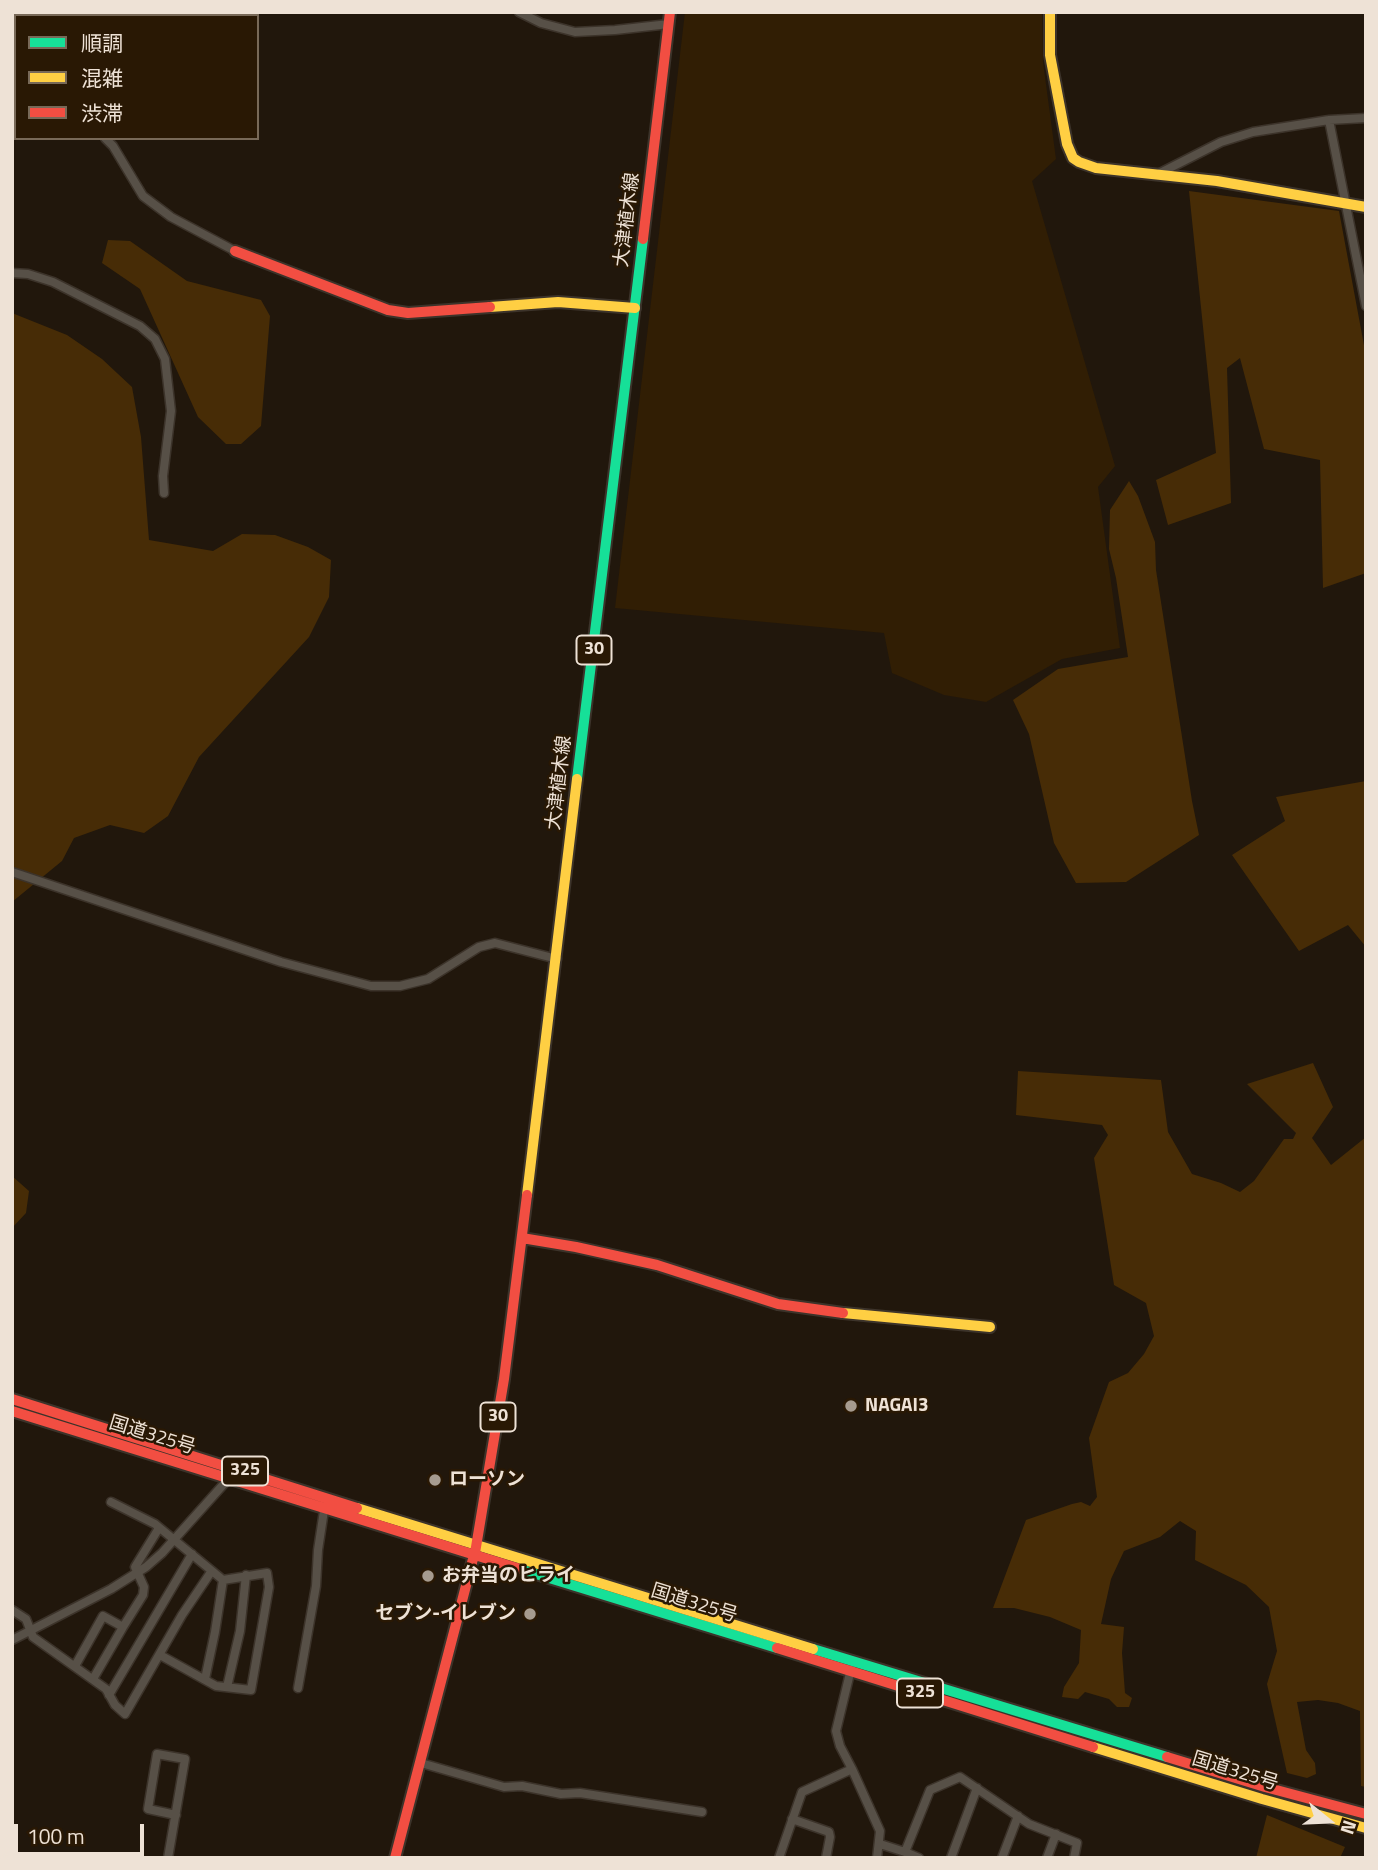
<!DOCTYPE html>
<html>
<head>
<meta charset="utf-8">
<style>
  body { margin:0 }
  #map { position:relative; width:1378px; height:1870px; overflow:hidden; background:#21170c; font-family:"Titillium Web","Noto Sans JP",sans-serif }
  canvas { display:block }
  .frame { position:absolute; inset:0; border:14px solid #eee2d6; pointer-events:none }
  .legend { position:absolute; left:14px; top:14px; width:245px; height:126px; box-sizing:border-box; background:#291804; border:2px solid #786958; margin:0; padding:9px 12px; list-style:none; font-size:21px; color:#eee2d6 }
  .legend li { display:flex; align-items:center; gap:14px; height:35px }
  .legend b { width:35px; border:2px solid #786958 }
  .north { position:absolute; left:1294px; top:1786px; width:70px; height:70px; -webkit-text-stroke:5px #291804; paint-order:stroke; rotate:108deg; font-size:19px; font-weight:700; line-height:28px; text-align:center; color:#eee2d6 }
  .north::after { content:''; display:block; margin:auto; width:24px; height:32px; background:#eee2d6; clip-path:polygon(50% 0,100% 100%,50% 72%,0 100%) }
  .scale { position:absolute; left:14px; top:1824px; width:130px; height:32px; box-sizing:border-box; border:4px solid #eee2d6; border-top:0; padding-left:9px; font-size:21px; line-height:24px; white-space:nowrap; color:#eee2d6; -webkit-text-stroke:5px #291804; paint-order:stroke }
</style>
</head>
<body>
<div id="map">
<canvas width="1378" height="1870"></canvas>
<div class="frame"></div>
<ul class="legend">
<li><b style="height:9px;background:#16e098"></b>順調</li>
<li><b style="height:9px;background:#ffcf43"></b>混雑</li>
<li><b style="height:9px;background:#f24e42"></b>渋滞</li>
</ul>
<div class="north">N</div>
<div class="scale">100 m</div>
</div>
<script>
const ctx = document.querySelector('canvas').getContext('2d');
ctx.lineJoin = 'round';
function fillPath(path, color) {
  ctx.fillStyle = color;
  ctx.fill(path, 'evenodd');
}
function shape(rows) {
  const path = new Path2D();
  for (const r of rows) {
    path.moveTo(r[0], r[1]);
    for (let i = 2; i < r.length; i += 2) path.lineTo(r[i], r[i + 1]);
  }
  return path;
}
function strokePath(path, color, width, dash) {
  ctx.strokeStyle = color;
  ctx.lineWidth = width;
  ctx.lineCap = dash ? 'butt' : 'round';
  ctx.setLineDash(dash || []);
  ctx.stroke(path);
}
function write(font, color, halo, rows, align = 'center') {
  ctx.font = font + ' "Titillium Web","Noto Sans JP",sans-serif';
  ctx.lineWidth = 5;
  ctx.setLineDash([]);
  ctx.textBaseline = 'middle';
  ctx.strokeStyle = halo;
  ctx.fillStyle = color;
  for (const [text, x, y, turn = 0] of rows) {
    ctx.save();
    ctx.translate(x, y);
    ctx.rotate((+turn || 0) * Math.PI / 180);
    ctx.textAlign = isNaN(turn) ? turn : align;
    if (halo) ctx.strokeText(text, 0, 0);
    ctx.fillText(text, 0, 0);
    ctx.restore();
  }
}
const built = shape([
  [685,12,1042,12,1043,62,1056,159,1032,181,1115,466,1098,487,1120,648,1062,659,986,702,944,695,892,673,884,633,615,608]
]);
const green = shape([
  [12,61,16,64,16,117,12,125],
  [1189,191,1339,211,1366,356,1366,573,1323,588,1320,460,1264,449,1240,358,1227,368,1231,503,1168,525,1156,480,1216,453],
  [108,240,130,241,187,281,261,300,270,316,261,426,241,444,226,444,198,417,140,289,102,263],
  [12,313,67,335,102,359,132,387,141,437,149,540,213,551,242,534,275,535,308,547,331,560,329,597,309,637,199,757,168,816,144,833,110,825,74,838,62,861,12,902],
  [1129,481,1138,496,1155,542,1156,570,1192,801,1199,835,1126,882,1076,883,1054,843,1029,734,1013,700,1058,669,1128,657,1116,578,1109,549,1110,510],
  [1366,781,1366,947,1348,925,1299,951,1232,855,1285,821,1276,797],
  [1313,1063,1333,1107,1312,1138,1331,1165,1366,1137,1366,1787,1361,1786,1360,1711,1338,1703,1318,1700,1297,1702,1306,1750,1315,1763,1316,1774,1307,1778,1287,1773,1267,1684,1277,1651,1269,1607,1246,1585,1195,1560,1196,1531,1180,1521,1160,1537,1124,1551,1111,1579,1101,1624,1124,1627,1122,1653,1125,1693,1132,1698,1129,1707,1117,1707,1109,1699,1085,1692,1078,1699,1062,1697,1064,1687,1079,1663,1081,1630,1050,1617,1014,1608,993,1608,1026,1520,1072,1504,1081,1502,1090,1506,1097,1497,1089,1438,1109,1382,1128,1373,1144,1354,1154,1336,1146,1303,1114,1285,1094,1158,1108,1135,1102,1125,1016,1115,1018,1071,1161,1080,1168,1132,1192,1174,1221,1183,1240,1192,1254,1181,1284,1139,1293,1139,1296,1133,1247,1084],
  [12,1176,29,1191,26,1213,12,1228],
  [1267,1815,1345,1847,1340,1858,1256,1858]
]);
const street = shape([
  [115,12,124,16],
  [519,12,541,23,575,32,615,30,669,24],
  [46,16,50,12],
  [201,16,203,12],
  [12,33,16,32],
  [12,41,16,45],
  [1329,120,1366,306],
  [105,138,113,146,143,196,171,217,235,251],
  [1158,174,1221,142,1253,132,1329,120,1366,118],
  [12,273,28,274,53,282,140,326,155,339,165,359,171,411,163,476,164,493],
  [12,872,281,962,371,986,400,986,428,979,479,947,495,943,557,959],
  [111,1502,155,1524,223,1580,267,1573,269,1587,251,1690,216,1686,160,1655],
  [12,1610,26,1619,33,1637,106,1689,115,1705,125,1714,182,1615,211,1572],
  [12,1640,111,1589,146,1567,162,1553,231,1476],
  [75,1666,103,1616,123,1627,143,1595,144,1587,135,1567,159,1528],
  [851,1669,836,1731,840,1746,852,1769],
  [93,1679,123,1627],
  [205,1679,215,1632,223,1580],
  [227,1687,240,1631,246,1575],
  [298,1688,316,1586,318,1550,325,1504],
  [109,1695,192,1554],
  [421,1763,504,1787,522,1786,561,1794,580,1793,702,1812],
  [792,1819,829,1832,830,1837,826,1858],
  [880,1844,905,1852,930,1790,960,1777,1029,1824,1077,1843,1074,1858],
  [905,1852,919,1858],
  [168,1858,185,1759,157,1754,148,1809,176,1815],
  [779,1858,802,1792,852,1769,880,1831,877,1858],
  [951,1858,977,1788],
  [1002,1858,1018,1816],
  [1047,1858,1056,1834]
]);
const fast = shape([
  [577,779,643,239],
  [520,1569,777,1648],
  [813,1649,1167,1757]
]);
const slow = shape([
  [1050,12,1050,55,1067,144,1073,158,1079,162,1096,168,1217,181,1366,207],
  [490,307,558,302,635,308],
  [527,1195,577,779],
  [843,1313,990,1327],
  [357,1508,813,1649],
  [1093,1747,1262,1799,1366,1828]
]);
const jam = shape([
  [643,239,670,12],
  [235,251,388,310,408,313,490,307],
  [522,1238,576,1247,657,1265,778,1304,843,1313],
  [12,1399,357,1508],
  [12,1411,520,1569],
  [475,1553,504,1379,527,1195],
  [777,1648,1093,1747],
  [1167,1757,1265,1787,1366,1814],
  [395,1858,474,1555]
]);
const markers = [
  [851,1406,7,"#a69b8f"],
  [435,1480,7,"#a69b8f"],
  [428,1576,7,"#a69b8f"],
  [530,1614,7,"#a69b8f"]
];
const shields = [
  [594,650,35],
  [498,1417,35],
  [245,1471,46],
  [920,1693,46]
];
const shieldNames = [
  ["30",594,650],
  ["30",498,1417],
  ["325",245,1471],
  ["325",920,1693]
];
const streetNames = [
  ["大津植木線",628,220,-83],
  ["大津植木線",560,783,-83],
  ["国道325号",152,1436,17],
  ["国道325号",694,1604,17],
  ["国道325号",1235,1772,17]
];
const poiNames = [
  ["NAGAI3",865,1406],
  ["ローソン",449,1480],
  ["お弁当のヒライ",442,1576],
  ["セブン-イレブン",516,1614,"right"]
];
fillPath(built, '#311e04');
fillPath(green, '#472c06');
strokePath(street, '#3c332a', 11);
strokePath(fast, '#3c332a', 14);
strokePath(slow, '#3c332a', 14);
strokePath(jam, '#3c332a', 14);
strokePath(street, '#575047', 8);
strokePath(fast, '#16e098', 10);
strokePath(slow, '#ffcf43', 10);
strokePath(jam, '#f24e42', 10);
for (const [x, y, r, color] of markers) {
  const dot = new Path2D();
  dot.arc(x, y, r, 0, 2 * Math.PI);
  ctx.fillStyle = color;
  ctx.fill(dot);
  strokePath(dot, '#291804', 2.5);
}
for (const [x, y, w] of shields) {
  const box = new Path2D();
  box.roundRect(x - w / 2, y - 14.5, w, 29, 5);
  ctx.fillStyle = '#291804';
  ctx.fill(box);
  strokePath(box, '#eee2d6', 2);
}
write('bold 18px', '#eee2d6', null, shieldNames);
write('19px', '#eee2d6', '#291804', streetNames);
write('bold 19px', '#eee2d6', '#291804', poiNames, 'left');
</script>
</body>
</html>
